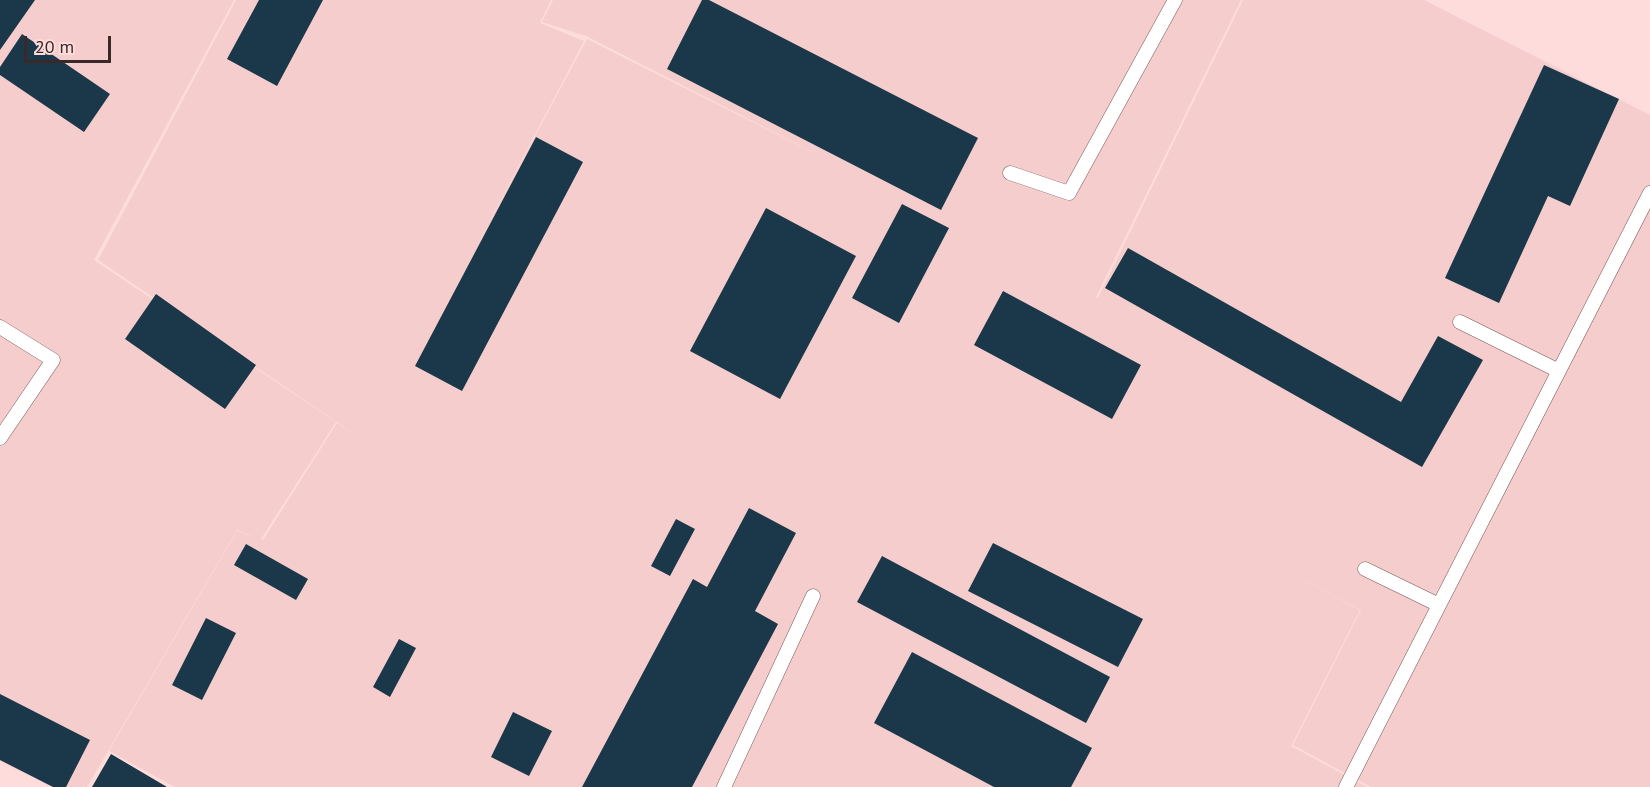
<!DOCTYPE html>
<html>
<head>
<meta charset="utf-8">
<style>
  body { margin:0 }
  #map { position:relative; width:1650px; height:787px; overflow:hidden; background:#fedcdb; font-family:"PT Sans",sans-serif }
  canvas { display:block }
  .scale { position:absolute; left:24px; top:36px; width:87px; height:27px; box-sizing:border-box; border:3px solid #392a29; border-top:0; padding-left:8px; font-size:18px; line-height:21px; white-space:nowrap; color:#392a29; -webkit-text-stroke:4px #fedcdb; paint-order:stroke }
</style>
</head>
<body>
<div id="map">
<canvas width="1650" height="787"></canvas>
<div class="scale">20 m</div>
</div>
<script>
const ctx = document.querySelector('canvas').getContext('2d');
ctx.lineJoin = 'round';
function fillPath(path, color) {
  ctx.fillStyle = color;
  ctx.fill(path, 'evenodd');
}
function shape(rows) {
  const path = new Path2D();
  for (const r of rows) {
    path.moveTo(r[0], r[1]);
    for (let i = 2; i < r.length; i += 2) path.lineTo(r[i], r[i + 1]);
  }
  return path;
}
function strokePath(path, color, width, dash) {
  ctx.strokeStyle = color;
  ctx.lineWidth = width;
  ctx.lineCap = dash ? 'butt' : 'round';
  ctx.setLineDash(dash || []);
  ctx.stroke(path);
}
const built = shape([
  [0,0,234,0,94,260,336,422,261,539,263,540,337,423,359,437,98,260,236,0,551,0,540,23,584,41,467,264,587,39,848,170,586,36,542,22,553,0,1241,0,1096,297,1182,341,1098,298,1243,0,1424,0,1650,115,1650,787,1371,787,1293,745,1361,610,1260,557,1360,610,1291,746,1367,787,175,787,109,751,237,531,257,538,237,530,87,787,52,787,0,761]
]);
const building = shape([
  [0,0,35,0,0,50],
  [259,0,323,0,277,86,227,59],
  [702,0,709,0,978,138,941,210,667,69],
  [22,34,110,94,84,132,0,75,0,67],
  [1544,65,1619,99,1570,206,1548,196,1499,303,1445,278],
  [536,137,583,162,462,391,415,366],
  [902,204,949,228,899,323,852,298],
  [766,208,856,256,780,399,690,351],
  [1128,248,1401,402,1438,336,1483,360,1422,467,1105,288],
  [1003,291,1141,365,1112,419,974,345],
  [156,294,256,365,225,409,125,339],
  [749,508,796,533,755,611,778,624,692,787,582,787,693,579,707,587],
  [676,519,695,529,670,576,651,566],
  [993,543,1143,619,1118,667,968,591],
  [246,544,308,579,296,600,234,565],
  [882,556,1110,677,1086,723,857,602],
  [206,618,236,633,202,700,172,685],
  [399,639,416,648,390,697,373,687],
  [912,652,1092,748,1071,787,994,787,874,723],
  [0,694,90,740,66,787,53,787,0,760],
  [513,712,552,731,529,776,491,757],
  [111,754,167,787,92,787]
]);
const service = shape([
  [1010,173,1069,193,1175,0],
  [1460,322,1559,371],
  [0,327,53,360,0,438],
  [1365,569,1439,605],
  [724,787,813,596],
  [1346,787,1650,193]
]);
fillPath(built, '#f5cdcc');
fillPath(building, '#1b384a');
strokePath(service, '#7c5958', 15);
strokePath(service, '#fff', 14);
</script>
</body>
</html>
